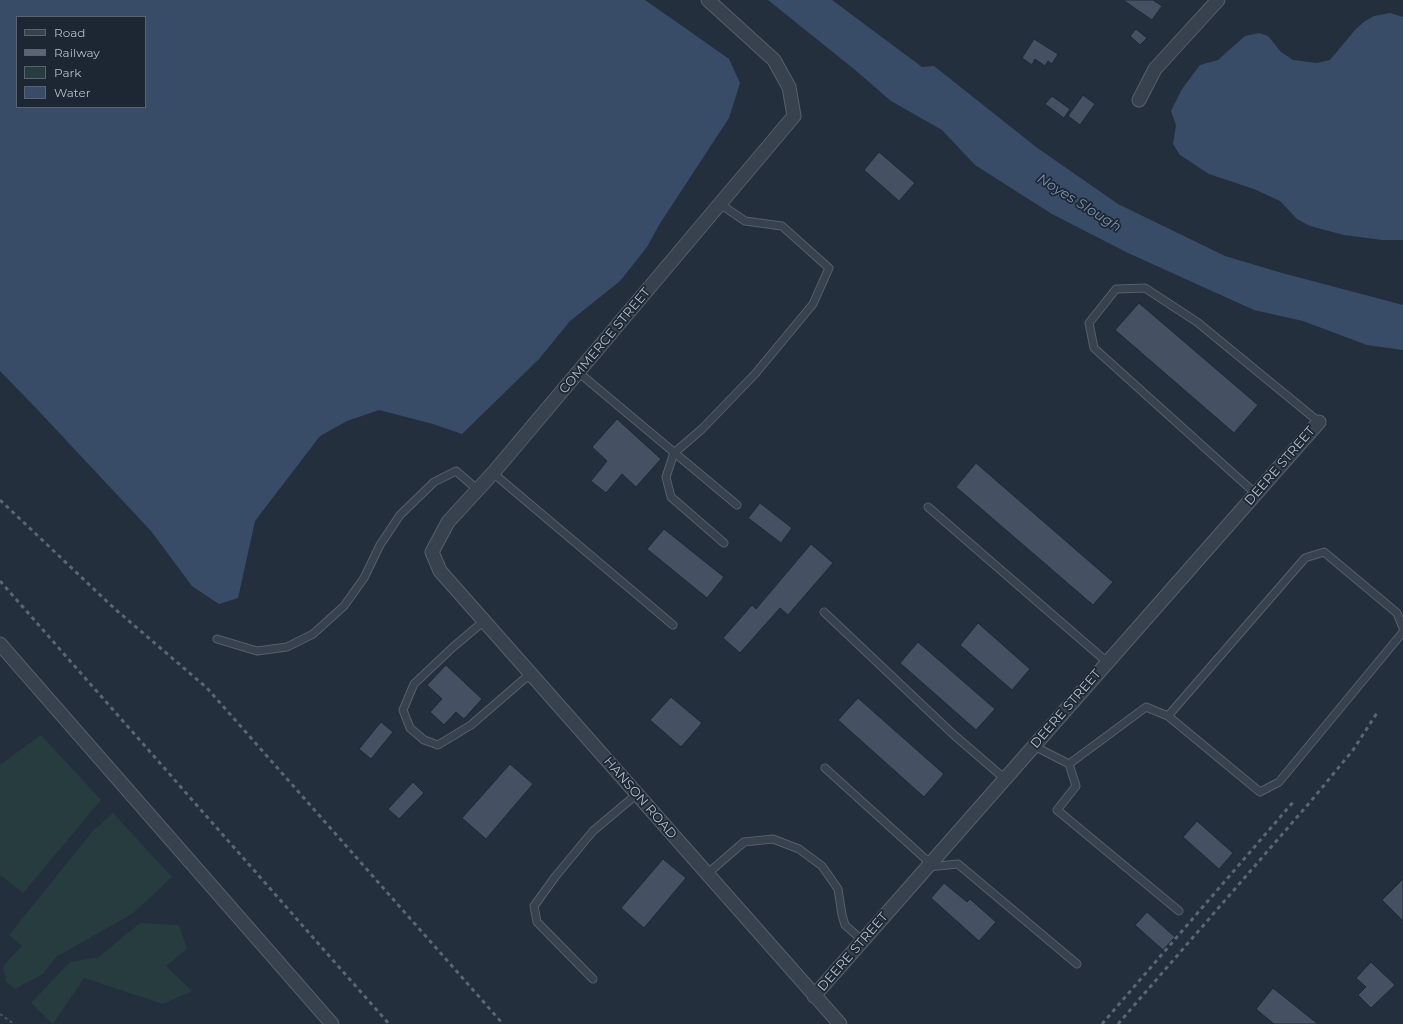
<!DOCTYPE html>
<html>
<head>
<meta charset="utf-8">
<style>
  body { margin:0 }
  #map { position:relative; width:1403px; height:1024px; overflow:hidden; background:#242f3e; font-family:Montserrat,sans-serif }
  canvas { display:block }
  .legend { position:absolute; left:16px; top:16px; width:130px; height:92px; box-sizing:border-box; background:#1d2633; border:1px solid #59626f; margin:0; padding:5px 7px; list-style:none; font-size:12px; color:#b4bcc9 }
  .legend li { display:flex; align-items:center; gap:8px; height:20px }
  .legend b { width:20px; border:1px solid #59626f }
</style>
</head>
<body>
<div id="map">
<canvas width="1403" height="1024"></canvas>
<ul class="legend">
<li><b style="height:5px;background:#38414e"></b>Road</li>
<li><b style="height:5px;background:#5a6575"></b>Railway</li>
<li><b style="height:11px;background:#263c3f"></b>Park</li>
<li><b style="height:11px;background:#394c67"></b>Water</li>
</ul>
</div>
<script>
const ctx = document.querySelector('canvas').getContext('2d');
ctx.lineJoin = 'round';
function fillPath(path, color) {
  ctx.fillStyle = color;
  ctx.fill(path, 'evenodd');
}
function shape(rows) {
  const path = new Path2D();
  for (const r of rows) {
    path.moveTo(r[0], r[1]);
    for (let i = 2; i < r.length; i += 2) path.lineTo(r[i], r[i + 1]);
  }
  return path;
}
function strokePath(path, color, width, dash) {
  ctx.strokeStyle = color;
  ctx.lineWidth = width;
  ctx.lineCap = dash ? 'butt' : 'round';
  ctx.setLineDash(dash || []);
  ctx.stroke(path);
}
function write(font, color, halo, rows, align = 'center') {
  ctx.font = font + ' Montserrat,sans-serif';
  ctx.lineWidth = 3.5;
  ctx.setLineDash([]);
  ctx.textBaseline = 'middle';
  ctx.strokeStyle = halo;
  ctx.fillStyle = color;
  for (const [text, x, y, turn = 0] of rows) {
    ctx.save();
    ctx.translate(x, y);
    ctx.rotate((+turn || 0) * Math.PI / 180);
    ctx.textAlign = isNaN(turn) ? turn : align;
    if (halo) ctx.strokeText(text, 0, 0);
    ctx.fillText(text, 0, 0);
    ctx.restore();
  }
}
const green = shape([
  [41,735,101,800,23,893,0,875,0,765],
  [113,813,172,877,132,914,56,957,43,974,15,989,6,982,3,966,22,946,9,935,92,832],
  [140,923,179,925,187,949,166,966,192,991,163,1004,84,978,53,1024,31,1003,70,962,99,957]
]);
const water = shape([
  [0,0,645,0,729,59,740,83,729,118,659,225,647,247,620,281,570,321,539,359,462,434,433,424,379,410,347,421,320,436,255,521,238,598,219,604,192,586,151,531,36,408,0,371],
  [17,17,145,17,145,107,17,107],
  [768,0,832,0,922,67,934,66,1036,147,1118,204,1225,256,1282,273,1403,305,1403,350,1367,345,1303,321,1254,310,1128,253,1052,214,975,165,942,130,891,101,854,69],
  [1390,13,1403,17,1403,240,1382,240,1344,235,1310,226,1297,219,1280,201,1254,189,1209,174,1180,155,1173,144,1176,125,1171,111,1182,89,1200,65,1218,60,1245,36,1259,33,1268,36,1281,52,1293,60,1317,63,1330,60,1355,30,1365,21,1374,16]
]);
const building = shape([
  [1123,0,1153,0,1162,6,1152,20,1123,0],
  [1136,29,1147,38,1140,45,1130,36,1136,29],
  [1034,39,1058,54,1052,64,1048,61,1045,66,1035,59,1032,65,1022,58,1034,39],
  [1083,95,1095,104,1080,125,1068,116,1083,95],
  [1052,96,1070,109,1064,118,1045,104,1052,96],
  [879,152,915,183,899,201,864,170,879,152],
  [1139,303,1258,405,1234,433,1115,330,1139,303],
  [617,419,661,459,636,487,622,474,606,493,591,481,607,461,592,447,617,419],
  [976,463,1113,582,1093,605,956,487,976,463],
  [760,503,792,528,781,543,748,518,760,503],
  [664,529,724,577,707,598,647,549,664,529],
  [811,544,833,563,788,615,780,608,740,653,723,638,752,605,756,609,811,544],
  [978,623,1030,669,1012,690,960,645,978,623],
  [918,642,995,709,976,730,900,663,918,642],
  [446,665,482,699,464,719,456,712,444,725,430,712,442,699,427,685,446,665],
  [671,697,702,723,681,747,650,720,671,697],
  [858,698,944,774,924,797,838,720,858,698],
  [381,722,393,732,371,759,359,749,381,722],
  [510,764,533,784,486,839,462,818,510,764],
  [413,782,424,793,399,819,388,809,413,782],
  [1197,821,1233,853,1219,869,1183,837,1197,821],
  [663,859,686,878,644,928,621,908,663,859],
  [1403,879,1403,921,1382,900,1403,879],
  [944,883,967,902,970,899,996,922,979,941,931,898,944,883],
  [1147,912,1175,937,1163,950,1135,925,1147,912],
  [1371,962,1395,985,1371,1008,1358,995,1366,987,1356,978,1371,962],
  [1273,988,1318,1024,1274,1024,1256,1009,1273,988]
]);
const path = shape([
  [0,1014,14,1024]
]);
const lane = shape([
  [720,204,745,221,782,226,829,268,813,304,755,374,702,429,674,453,666,477,671,497,724,543],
  [578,372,737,505],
  [493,473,673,625],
  [1256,494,1094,348,1089,323,1116,289,1145,288,1197,322,1319,422],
  [928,507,1107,662],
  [824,612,954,735,1005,779],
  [484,621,452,648,414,684,403,710,410,728,424,740,438,745,471,725,530,674],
  [217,639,257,651,287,647,313,634,344,606,364,578,380,545,400,515,434,482,456,471,478,490],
  [1168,716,1305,558,1324,552,1397,613,1403,628],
  [1034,746,1069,764,1146,707,1168,716,1260,792,1279,782,1403,632],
  [1069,764,1076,786,1057,810,1179,911],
  [825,768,931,864],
  [928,867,958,864,1077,964],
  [707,874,744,842,773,839,799,849,822,866,838,889,842,915,845,925,863,941],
  [593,979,537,922,534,906,555,877,593,831,637,794]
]);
const street = shape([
  [708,0,774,60,789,87,794,116,493,473,448,522,432,552,440,571,840,1024],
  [1139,100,1155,69,1218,0],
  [0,644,332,1024],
  [814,996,1319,422]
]);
const rail = shape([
  [0,500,115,609,207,688,503,1024],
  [0,581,389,1024],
  [1102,1024,1294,801],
  [1118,1024,1311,801,1353,750,1377,713]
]);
const streetNames = [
  ["COMMERCE STREET",605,341,-50],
  ["DEERE STREET",1280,466,-49],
  ["DEERE STREET",1066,709,-49],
  ["HANSON ROAD",640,798,49],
  ["DEERE STREET",853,952,-49]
];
const waterNames = [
  ["Noyes Slough",1079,203,32]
];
fillPath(green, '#263c3f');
fillPath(water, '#394c67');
fillPath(building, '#455162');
strokePath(building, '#1f2835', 1);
strokePath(lane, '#565f6c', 9);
strokePath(street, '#565f6c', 15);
strokePath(path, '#44595c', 2, [3, 3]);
strokePath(lane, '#38414e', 7);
strokePath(street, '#38414e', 13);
strokePath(rail, '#5a6575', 3, [4, 4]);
write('13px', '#b4bcc9', '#1d2633', streetNames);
write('italic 14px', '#7c92b1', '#1d2633', waterNames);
</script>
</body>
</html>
